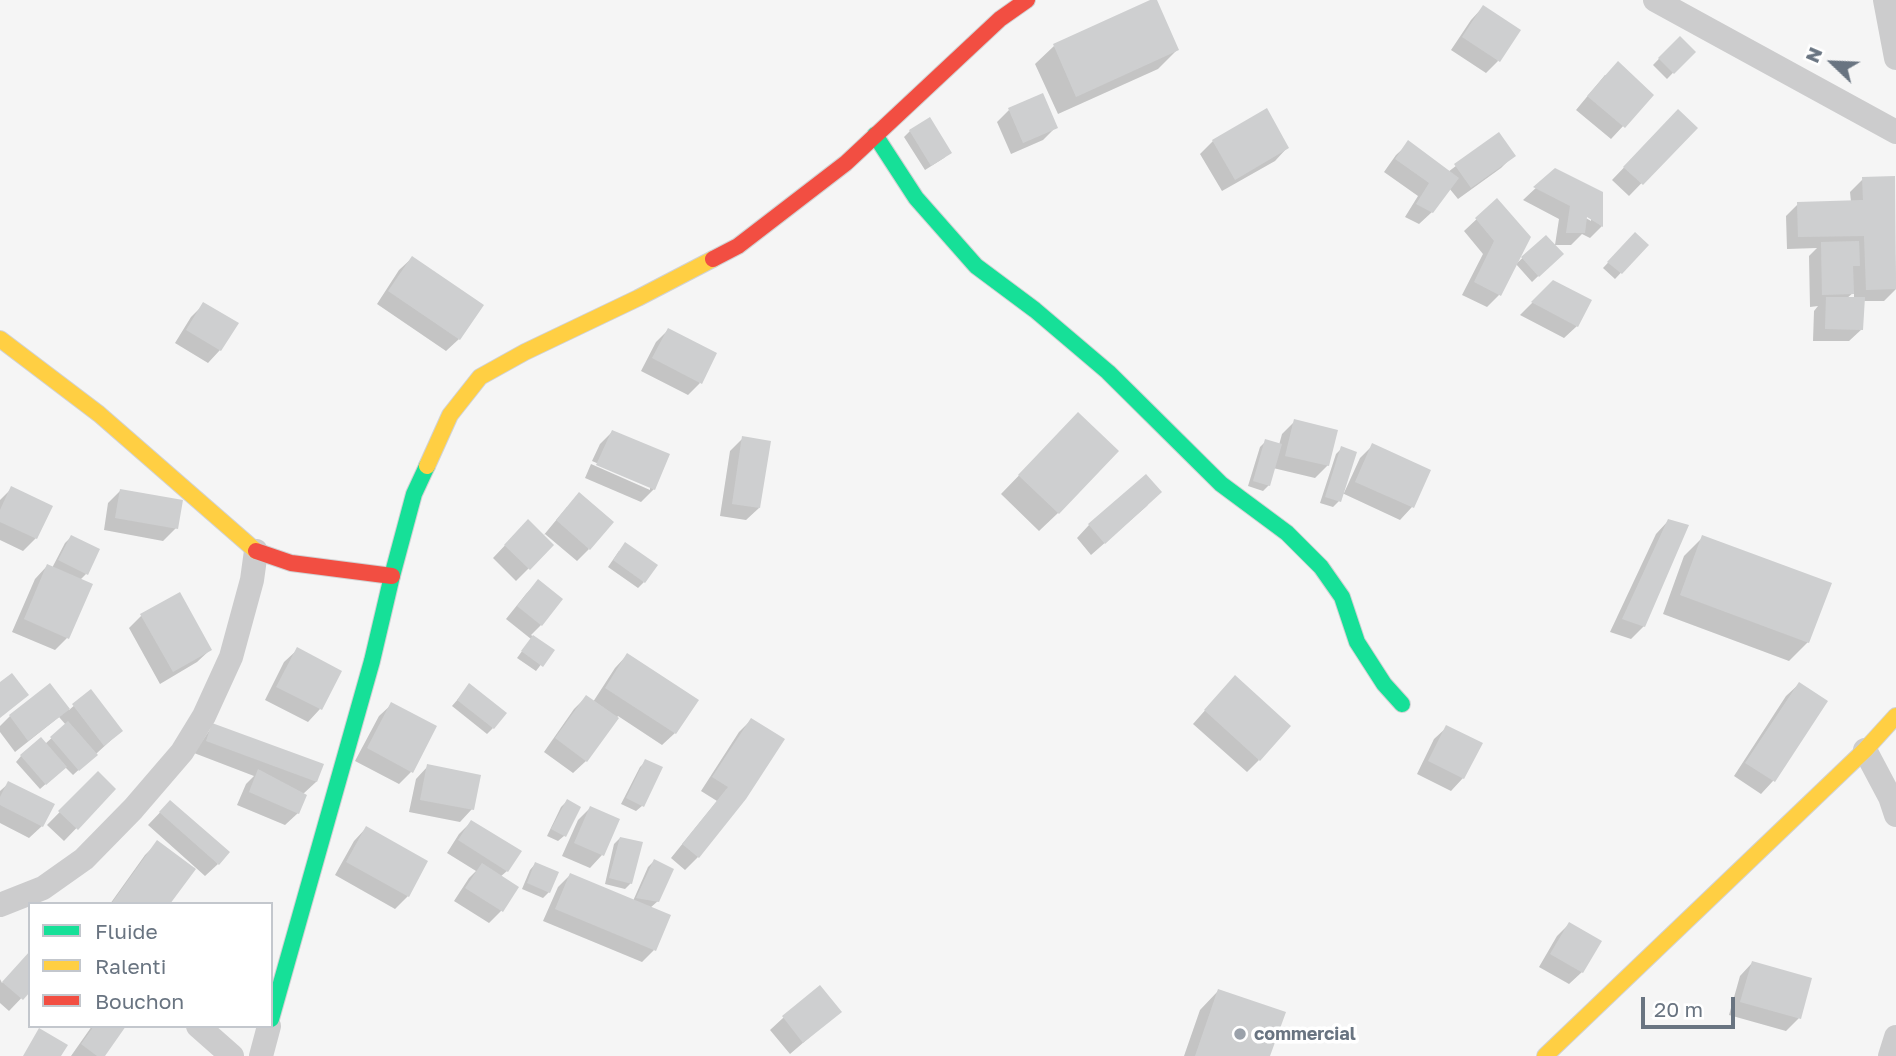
<!DOCTYPE html>
<html>
<head>
<meta charset="utf-8">
<style>
  body { margin:0 }
  #map { position:relative; width:1896px; height:1056px; overflow:hidden; background:#f5f5f5; font-family:"Golos Text",sans-serif }
  canvas { display:block }
  .legend { position:absolute; left:28px; top:902px; width:245px; height:126px; box-sizing:border-box; background:#fff; border:2px solid #c3c7cd; margin:0; padding:9px 12px; list-style:none; font-size:21px; color:#697481 }
  .legend li { display:flex; align-items:center; gap:14px; height:35px }
  .legend b { width:35px; border:2px solid #c3c7cd }
  .north { position:absolute; left:1798px; top:28px; width:70px; height:70px; -webkit-text-stroke:5px #fff; paint-order:stroke; rotate:293deg; font-size:19px; font-weight:700; line-height:28px; text-align:center; color:#697481 }
  .north::after { content:''; display:block; margin:auto; width:24px; height:32px; background:#697481; clip-path:polygon(50% 0,100% 100%,50% 72%,0 100%) }
  .scale { position:absolute; left:1641px; top:997px; width:94px; height:32px; box-sizing:border-box; border:4px solid #697481; border-top:0; padding-left:9px; font-size:21px; line-height:24px; white-space:nowrap; color:#697481; -webkit-text-stroke:5px #fff; paint-order:stroke }
</style>
</head>
<body>
<div id="map">
<canvas width="1896" height="1056"></canvas>
<ul class="legend">
<li><b style="height:9px;background:#16e098"></b>Fluide</li>
<li><b style="height:9px;background:#ffcf43"></b>Ralenti</li>
<li><b style="height:9px;background:#f24e42"></b>Bouchon</li>
</ul>
<div class="north">N</div>
<div class="scale">20 m</div>
</div>
<script>
const ctx = document.querySelector('canvas').getContext('2d');
ctx.lineJoin = 'round';
function fillPath(path, color) {
  ctx.fillStyle = color;
  ctx.fill(path, 'evenodd');
}
function shape(rows) {
  const path = new Path2D();
  for (const r of rows) {
    path.moveTo(r[0], r[1]);
    for (let i = 2; i < r.length; i += 2) path.lineTo(r[i], r[i + 1]);
  }
  return path;
}
function strokePath(path, color, width, dash) {
  ctx.strokeStyle = color;
  ctx.lineWidth = width;
  ctx.lineCap = dash ? 'butt' : 'round';
  ctx.setLineDash(dash || []);
  ctx.stroke(path);
}
function write(font, color, halo, rows, align = 'center') {
  ctx.font = font + ' "Golos Text",sans-serif';
  ctx.lineWidth = 7;
  ctx.setLineDash([]);
  ctx.textBaseline = 'middle';
  ctx.strokeStyle = halo;
  ctx.fillStyle = color;
  for (const [text, x, y, turn = 0] of rows) {
    ctx.save();
    ctx.translate(x, y);
    ctx.rotate((+turn || 0) * Math.PI / 180);
    ctx.textAlign = isNaN(turn) ? turn : align;
    if (halo) ctx.strokeText(text, 0, 0);
    ctx.fillText(text, 0, 0);
    ctx.restore();
  }
}
const shadow = shape([
  [1154,0,1177,50,1158,69,1058,114,1035,64,1054,46],
  [1483,7,1498,61,1486,73,1451,50,1471,20],
  [1679,38,1693,52,1667,79,1653,65],
  [1605,75,1652,95,1611,139,1576,110],
  [1009,110,1056,127,1043,140,1011,154,997,122],
  [1678,111,1695,128,1629,196,1612,180],
  [910,131,950,152,944,158,925,170,904,137],
  [1498,134,1514,155,1501,168,1458,199,1449,188,1432,212,1419,224,1405,217,1418,196,1384,172,1396,155,1409,143,1448,172],
  [1213,141,1287,148,1275,161,1222,191,1200,154],
  [1555,170,1601,193,1602,226,1590,238,1582,234,1571,245,1555,245,1559,219,1523,200],
  [1579,214,1591,217,1591,221],
  [1893,178,1896,289,1884,301,1863,301,1862,329,1849,341,1813,341,1814,311,1818,306,1810,307,1809,256,1817,248,1787,249,1786,216,1798,204,1851,202,1850,192,1863,179],
  [1854,292,1854,299,1846,299],
  [1497,200,1499,295,1487,307,1462,295,1483,254,1464,231],
  [1635,234,1647,245,1615,279,1603,268],
  [1545,237,1561,254,1532,282,1516,264],
  [412,258,459,339,446,351,377,304,399,270],
  [1553,282,1577,326,1564,338,1520,315],
  [204,304,220,350,208,363,175,343,191,317],
  [668,330,700,383,688,395,641,371,656,342],
  [1295,421,1328,465,1315,478,1273,468,1269,485,1263,491,1248,486,1260,447,1266,441,1279,445,1282,434],
  [612,432,654,489,641,502,585,478,591,464,650,490,650,486,592,461,600,444],
  [1060,433,1058,513,1039,531,1001,494],
  [743,438,759,508,746,520,720,516,730,451],
  [1373,445,1429,471,1412,507,1400,520,1342,493,1339,501,1333,507,1320,503,1336,454,1342,448,1342,492,1344,493,1360,458],
  [12,488,36,538,23,551,0,540,0,500],
  [121,490,176,528,163,541,104,530,108,503],
  [1148,505,1091,555,1077,538,1089,525],
  [567,507,589,549,577,561,545,534,543,536,552,545,516,581,493,558,528,521,543,536],
  [1668,521,1644,626,1631,639,1610,632,1656,534],
  [71,537,86,574,80,580,67,638,55,650,12,632,35,579,47,566,52,568,65,543],
  [1703,537,1808,642,1789,661,1663,614,1684,556],
  [619,551,644,582,638,588,608,567],
  [538,581,541,625,531,635,552,650,536,671,517,658,531,639,506,619,526,594],
  [142,615,210,650,197,662,160,684,129,628],
  [297,650,320,709,308,722,265,700,284,662],
  [627,655,675,733,662,745,618,716,586,761,573,773,544,752,574,709,586,697,593,702,615,668],
  [1799,684,1825,701,1773,781,1761,794,1734,776,1786,696],
  [50,685,69,710,91,691,121,731,73,775,65,767,40,789,16,762,21,756,45,744,66,725,59,717,15,752,0,732,0,726,10,716],
  [1223,690,1259,760,1247,772,1193,724],
  [464,692,493,728,487,734,452,706],
  [392,704,411,772,399,784,355,761,379,716],
  [751,720,744,798,698,857,685,870,671,858,717,801,701,791,739,732],
  [213,725,322,765,316,782,303,794,298,813,285,825,237,805,246,784,254,776,194,753],
  [1447,727,1463,778,1451,791,1417,774,1434,739],
  [646,761,642,806,636,811,621,804,640,767],
  [428,766,472,809,460,822,409,812,416,779],
  [98,773,114,789,64,841,47,825],
  [9,783,42,826,29,838,0,823,0,791],
  [567,801,564,836,558,841,547,836,561,807],
  [170,802,218,864,205,876,195,867,168,904,110,904,145,855,157,843,193,869,195,867,148,825],
  [590,808,602,855,590,868,562,856,578,820],
  [471,822,507,871,500,877,516,887,501,911,489,923,454,901,469,878,476,871,447,853,459,834],
  [366,828,408,896,395,909,335,875,354,841],
  [620,838,631,883,625,889,605,884,614,844],
  [654,861,658,901,650,908,654,950,642,962,543,921,558,887,570,875,633,901,648,867],
  [535,864,549,892,543,898,522,889,530,870],
  [1569,924,1582,972,1569,984,1539,967,1557,936],
  [30,952,30,989,9,1011,0,1003,0,979,2,983],
  [1752,963,1799,1018,1786,1031,1729,1015,1740,976],
  [820,988,839,1012,790,1054,770,1030,783,1018],
  [1218,991,1269,1056,1184,1056,1200,1010],
  [92,1026,123,1026,103,1056,71,1056]
]);
const building = shape([
  [1150,0,1157,0,1179,50,1076,97,1053,44],
  [1483,5,1521,30,1500,62,1462,37],
  [1680,36,1696,52,1674,74,1658,58],
  [1618,61,1654,95,1625,128,1587,96],
  [1043,93,1058,128,1023,143,1008,108],
  [1267,108,1289,148,1235,180,1212,140],
  [1678,109,1698,128,1643,185,1623,167],
  [930,117,952,153,931,166,909,130],
  [1499,132,1516,156,1471,188,1454,164],
  [1408,140,1459,178,1433,213,1416,204,1429,183,1395,159],
  [1555,168,1603,192,1603,227,1587,217,1585,233,1566,233,1570,206,1533,187],
  [1895,176,1896,289,1866,290,1864,236,1798,237,1797,202,1863,200,1862,177],
  [1497,198,1531,237,1501,296,1474,282,1494,241,1475,218],
  [1635,232,1649,245,1622,274,1607,262],
  [1546,235,1564,254,1539,277,1521,257],
  [1859,241,1860,266,1853,266,1854,294,1822,295,1821,242],
  [412,256,484,305,460,340,388,291],
  [1553,280,1592,300,1578,327,1531,302],
  [1826,297,1865,297,1863,330,1825,329],
  [203,302,239,323,221,351,186,330],
  [668,328,717,353,702,384,652,358],
  [1078,412,1119,451,1059,514,1018,475],
  [1294,419,1338,430,1329,466,1285,456],
  [612,430,670,454,655,490,596,465],
  [742,436,771,441,760,508,732,504],
  [1265,439,1282,444,1270,486,1253,481],
  [1372,443,1431,470,1414,508,1355,482],
  [1341,446,1357,452,1341,502,1325,497],
  [1146,474,1162,492,1105,544,1088,524],
  [11,486,53,506,37,539,0,522,0,510],
  [120,489,183,500,178,529,115,518],
  [579,492,614,522,590,550,556,520],
  [528,519,554,545,530,570,504,545],
  [1668,519,1689,525,1645,627,1622,619],
  [71,535,100,549,88,575,58,560],
  [1702,535,1832,583,1809,643,1680,595],
  [625,542,658,565,645,583,613,560],
  [47,564,93,584,69,639,24,619],
  [538,579,563,599,542,626,517,606],
  [180,592,212,650,173,672,140,614],
  [533,635,555,650,543,667,521,651],
  [297,647,342,671,322,710,276,687],
  [627,653,699,700,676,734,605,688],
  [12,673,29,695,0,718,0,682],
  [1235,675,1291,726,1260,761,1204,710],
  [1799,682,1828,701,1775,782,1745,763],
  [50,683,70,709,28,741,9,715],
  [469,683,507,713,494,729,457,700],
  [91,689,123,731,104,746,72,704],
  [586,695,619,718,587,762,555,738],
  [391,702,437,726,413,773,367,748],
  [751,718,785,739,746,799,699,858,682,844,728,787,712,777],
  [68,721,98,755,79,771,50,737],
  [212,723,324,764,317,782,206,741],
  [1446,725,1483,743,1464,779,1428,761],
  [41,737,67,767,46,785,20,755],
  [645,759,663,767,644,807,626,798],
  [427,764,481,775,474,810,420,800],
  [258,769,307,795,299,814,249,792],
  [98,771,116,789,78,830,58,811],
  [8,781,55,804,43,827,0,805,0,797],
  [567,799,581,807,566,837,551,829],
  [170,800,230,852,219,865,159,812],
  [590,806,620,819,604,856,574,843],
  [471,820,522,851,508,872,458,840],
  [366,826,428,861,409,897,346,862],
  [620,837,643,842,632,884,609,878],
  [157,840,196,869,170,904,111,904],
  [654,859,674,869,659,902,636,898],
  [535,862,559,872,550,893,527,883],
  [482,863,519,887,503,912,465,888],
  [570,873,671,915,656,951,555,909],
  [1569,922,1602,941,1583,973,1550,954],
  [30,951,30,992,23,1000,2,982],
  [1752,961,1812,978,1801,1019,1740,1002],
  [820,985,842,1012,803,1043,782,1016],
  [1218,989,1286,1012,1270,1056,1195,1056],
  [94,1026,126,1026,105,1056,97,1056,81,1044],
  [39,1028,68,1045,61,1056,23,1056]
]);
const street = shape([
  [1655,0,1896,132],
  [1885,0,1896,58],
  [1865,750,1890,797,1896,815],
  [0,905,43,888,84,859,133,809,182,752,204,716,231,657,252,580,256,551],
  [198,1026,232,1056],
  [261,1056,269,1026],
  [1890,1056,1896,1037]
]);
const fast = shape([
  [875,135,916,198,976,266,1035,310,1108,372,1221,484,1287,533,1321,567,1342,597,1357,642,1384,684,1402,704],
  [271,1019,372,661,392,576,414,494,427,466]
]);
const slow = shape([
  [0,339,99,414,256,551],
  [427,466,450,415,480,377,525,352,638,298,713,259],
  [1545,1056,1865,750,1896,716]
]);
const jam = shape([
  [713,259,738,246,846,163,1000,19,1027,0],
  [256,551,291,563,392,576]
]);
const markers = [
  [1240,1034,7,"#9aa1aa"]
];
const poiNames = [
  ["commercial",1254,1034]
];
fillPath(shadow, '#0003');
fillPath(building, '#cecfd0');
strokePath(fast, '#d1d2d3', 18);
strokePath(slow, '#d1d2d3', 18);
strokePath(jam, '#d1d2d3', 18);
strokePath(street, '#cccccd', 24);
strokePath(fast, '#16e098', 16);
strokePath(slow, '#ffcf43', 16);
strokePath(jam, '#f24e42', 16);
for (const [x, y, r, color] of markers) {
  const dot = new Path2D();
  dot.arc(x, y, r, 0, 2 * Math.PI);
  ctx.fillStyle = color;
  ctx.fill(dot);
  strokePath(dot, '#fff', 2.5);
}
write('bold 18px', '#697481', '#fff', poiNames, 'left');
</script>
</body>
</html>
